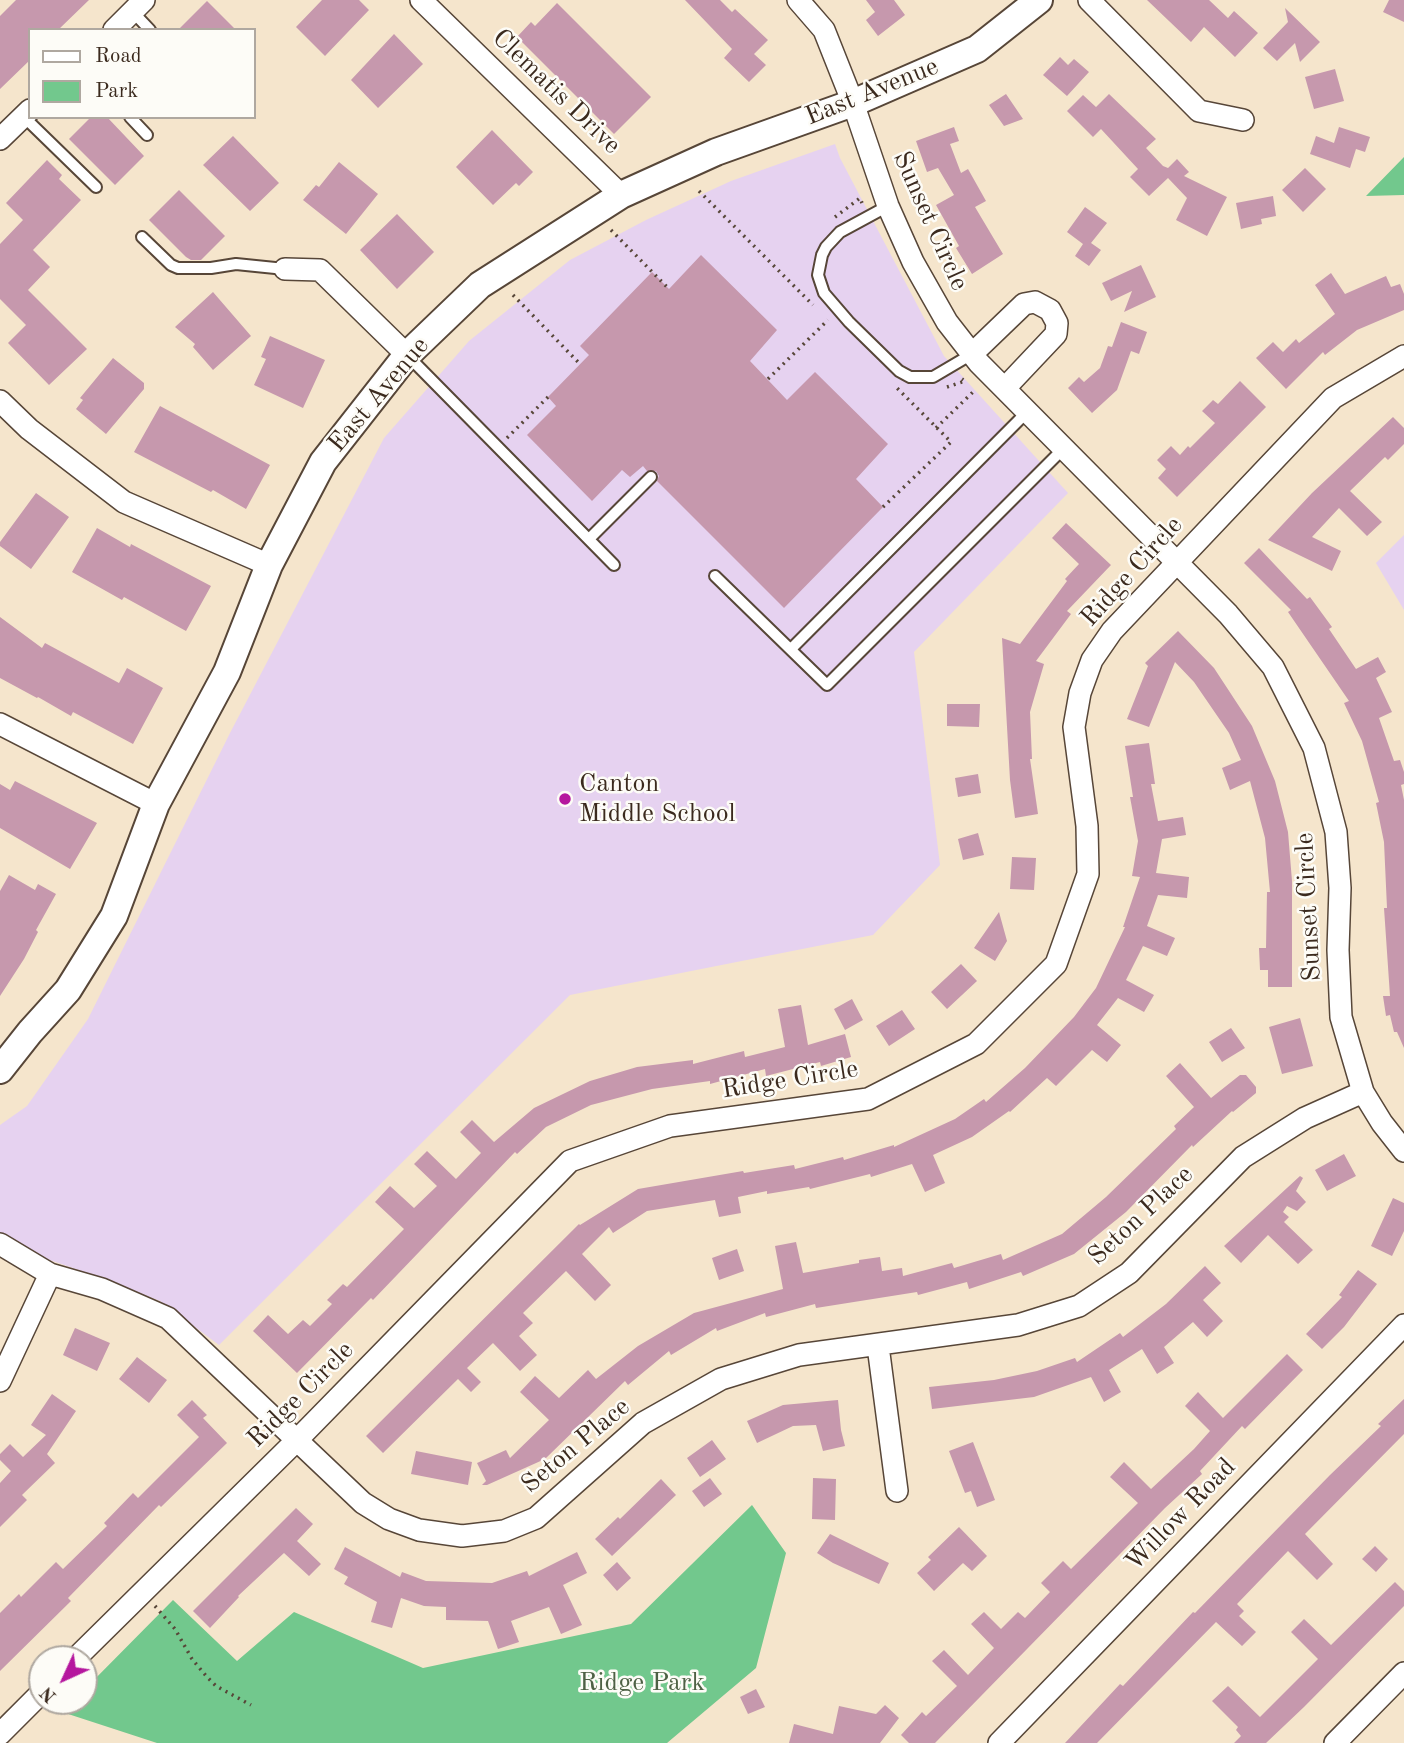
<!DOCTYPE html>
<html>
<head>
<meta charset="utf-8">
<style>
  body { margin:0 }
  #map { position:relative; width:1404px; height:1743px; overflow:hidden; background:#f5e5cc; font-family:"Old Standard TT",serif }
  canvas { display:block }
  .legend { position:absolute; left:28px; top:28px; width:228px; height:91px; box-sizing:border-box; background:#fdfcf7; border:2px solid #afa8a0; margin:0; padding:9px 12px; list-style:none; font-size:21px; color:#3b2a1e }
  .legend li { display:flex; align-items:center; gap:14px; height:35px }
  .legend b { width:35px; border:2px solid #afa8a0 }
  .north { position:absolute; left:28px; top:1645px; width:70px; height:70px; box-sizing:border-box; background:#fdfcf7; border:2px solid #afa8a0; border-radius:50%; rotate:225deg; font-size:19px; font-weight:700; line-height:28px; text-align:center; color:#3b2a1e }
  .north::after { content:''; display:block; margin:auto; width:24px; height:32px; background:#b5179e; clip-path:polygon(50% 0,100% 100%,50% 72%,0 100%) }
</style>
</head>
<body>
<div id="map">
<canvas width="1404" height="1743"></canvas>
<ul class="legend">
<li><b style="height:9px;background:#fff"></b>Road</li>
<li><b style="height:19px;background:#72c88d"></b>Park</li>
</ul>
<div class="north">N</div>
</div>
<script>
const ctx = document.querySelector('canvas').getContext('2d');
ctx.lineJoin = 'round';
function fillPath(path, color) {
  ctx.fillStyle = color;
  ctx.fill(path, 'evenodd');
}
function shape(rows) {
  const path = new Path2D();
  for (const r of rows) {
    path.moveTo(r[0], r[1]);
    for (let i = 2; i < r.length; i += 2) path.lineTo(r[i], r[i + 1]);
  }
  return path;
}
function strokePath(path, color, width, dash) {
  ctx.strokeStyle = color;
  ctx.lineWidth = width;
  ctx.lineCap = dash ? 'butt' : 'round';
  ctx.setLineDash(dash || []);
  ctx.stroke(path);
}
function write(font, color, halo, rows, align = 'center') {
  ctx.font = font + ' "Old Standard TT",serif';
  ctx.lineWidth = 5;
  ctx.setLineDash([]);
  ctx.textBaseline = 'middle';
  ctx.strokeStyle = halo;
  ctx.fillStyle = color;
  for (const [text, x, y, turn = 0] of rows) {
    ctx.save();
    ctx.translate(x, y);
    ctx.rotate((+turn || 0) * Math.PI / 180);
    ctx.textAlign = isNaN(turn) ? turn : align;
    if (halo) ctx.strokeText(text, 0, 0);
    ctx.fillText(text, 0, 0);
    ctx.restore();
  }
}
const built = shape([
  [835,144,840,158,944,356,1068,493,914,652,940,865,873,935,570,995,219,1345,160,1301,93,1275,41,1257,0,1235,0,1125,27,1106,88,1019,230,733,384,438,469,341,570,260,646,220,731,181],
  [1404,535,1404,610,1376,563]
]);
const green = shape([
  [1404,157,1404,195,1366,196],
  [752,1505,786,1553,756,1668,667,1743,157,1743,62,1712,74,1701,84,1701,84,1690,173,1600,237,1661,294,1612,423,1668,631,1624]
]);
const building = shape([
  [16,0,89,0,58,30,30,30,30,60,0,89,0,16],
  [322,0,359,0,369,10,325,56,296,27],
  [685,0,720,0,732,12,735,9,768,40,754,54,766,65,749,82,724,58,732,49],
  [866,0,894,0,905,15,878,36,866,20,875,12],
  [1147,0,1209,0,1228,18,1234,11,1258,33,1235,57,1204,27,1191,42],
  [1389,0,1404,0,1404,22,1383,12],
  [207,1,236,30,178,30],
  [557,3,651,97,614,134,517,37,531,22,535,26],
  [1285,8,1320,42,1300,62,1295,43,1277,61,1263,48,1288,22],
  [394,34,423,64,378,108,351,80],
  [1060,57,1068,65,1074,59,1089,72,1067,96,1043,75],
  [1335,69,1344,101,1314,109,1305,77],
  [1006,94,1023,119,1004,126,989,105],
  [1109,94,1156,139,1146,148,1163,166,1168,168,1177,159,1189,172,1184,176,1227,197,1207,236,1176,220,1187,198,1168,178,1149,196,1130,177,1138,169,1101,129,1093,137,1067,111,1083,95,1096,107],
  [91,117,107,117,144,156,115,185,69,139],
  [954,127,959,141,950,144,961,173,968,169,986,201,975,207,1003,254,972,274,956,248,959,246,936,205,954,195,938,168,927,172,916,141],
  [1339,127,1370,137,1365,152,1356,149,1350,168,1310,154,1316,136,1334,143],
  [492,130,533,172,519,186,516,183,493,205,456,167],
  [233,136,279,183,250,211,203,165],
  [47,160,62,175,59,179,81,200,33,250,50,267,28,290,87,349,49,385,8,343,26,325,0,299,0,244,23,220,6,203],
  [339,162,378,194,346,234,303,200,316,185,319,187],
  [1305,168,1326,189,1303,212,1282,190],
  [179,190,225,236,201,260,191,260,186,257,149,220],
  [1273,196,1276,216,1261,219,1262,224,1241,229,1236,203],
  [1085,207,1107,223,1091,243,1101,250,1089,266,1075,256,1083,244,1067,232],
  [397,214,434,252,397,289,360,250],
  [701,255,777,330,750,361,787,400,815,372,888,444,856,479,883,507,784,608,657,481,659,476,656,471,647,471,643,466,630,477,622,470,592,501,527,435,556,406,548,397,589,355,580,346,652,272,669,289],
  [1141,265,1156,297,1124,312,1132,291,1111,301,1102,283],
  [1331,273,1345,294,1386,276,1391,287,1400,284,1404,294,1404,310,1357,330,1325,355,1323,352,1286,389,1256,358,1273,342,1283,352,1296,339,1299,343,1335,314,1315,285],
  [213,292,251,336,213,370,193,347,195,344,175,327],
  [1121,322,1147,332,1139,354,1131,351,1117,390,1092,413,1068,388,1079,377,1084,382,1100,368,1108,346,1112,347],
  [270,336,325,360,303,408,254,385,266,359,261,357],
  [113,358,144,383,144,389,106,434,76,409,83,400,80,398],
  [1240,381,1266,407,1177,497,1158,478,1166,469,1157,460,1171,446,1180,455,1188,446,1190,448,1215,423,1202,411,1213,400,1218,404],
  [160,406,270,465,246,509,213,490,211,492,134,452],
  [1393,417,1404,428,1404,444,1388,460,1385,457,1350,491,1382,522,1367,536,1339,508,1312,537,1341,551,1332,571,1268,540,1312,493],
  [36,493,69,517,31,569,0,546,0,542],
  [1066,523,1111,565,1067,611,1071,614,1036,661,1044,664,1030,712,1032,759,1030,759,1038,814,1015,818,1010,780,1002,638,1020,644,1067,581,1065,579,1079,564,1052,538],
  [97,528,130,547,131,544,211,586,186,631,124,597,122,600,72,572],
  [1259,548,1307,599,1310,597,1332,627,1329,629,1356,669,1378,657,1386,672,1376,678,1392,712,1379,718,1394,761,1400,760,1404,772,1404,784,1401,785,1404,800,1404,1048,1397,1032,1394,1032,1390,1015,1386,1016,1383,996,1390,996,1384,908,1387,908,1384,842,1376,803,1379,802,1362,741,1344,703,1349,701,1288,612,1291,610,1244,563],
  [0,617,42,648,45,643,119,683,127,668,163,688,133,744,73,712,71,716,38,697,37,698,0,678],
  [1178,631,1214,668,1252,726,1275,781,1288,832,1292,881,1292,987,1268,987,1268,970,1260,970,1259,948,1266,948,1267,892,1270,892,1265,838,1250,781,1230,790,1222,768,1241,760,1229,733,1194,682,1175,662,1149,727,1127,719,1148,666,1145,663],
  [947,704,980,704,979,727,947,726],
  [1149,743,1155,784,1151,784,1158,821,1183,817,1186,835,1162,839,1156,873,1189,877,1187,898,1158,895,1147,926,1175,938,1167,956,1143,946,1126,980,1154,995,1144,1012,1118,998,1097,1025,1121,1045,1107,1062,1092,1050,1056,1086,1047,1078,1010,1112,1009,1111,972,1137,933,1155,945,1183,925,1192,912,1164,871,1177,870,1174,810,1189,809,1187,767,1194,767,1191,738,1197,741,1213,719,1217,715,1200,647,1211,613,1233,609,1227,582,1254,611,1285,595,1301,566,1271,523,1313,533,1323,519,1336,537,1355,520,1371,493,1343,467,1368,481,1382,471,1392,458,1379,383,1453,366,1436,579,1224,580,1225,638,1189,743,1171,744,1173,794,1165,795,1169,843,1157,844,1160,894,1145,894,1147,955,1119,984,1099,986,1102,1025,1068,1074,1017,1096,988,1125,927,1123,927,1140,877,1132,876,1138,841,1130,797,1133,797,1125,746],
  [978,774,981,793,958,797,955,778],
  [15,781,97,823,70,869,0,828,0,784,10,790],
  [978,833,984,855,963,860,958,839],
  [1012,857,1036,858,1034,890,1010,889],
  [9,875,35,890,38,884,56,894,36,930,38,932,24,959,0,996,0,891],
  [999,912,1007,941,995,961,974,948],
  [961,964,977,981,947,1009,931,992],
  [852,999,863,1020,845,1030,834,1009],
  [801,1005,808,1045,845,1034,851,1057,821,1066,820,1062,766,1076,765,1069,710,1084,710,1081,652,1089,591,1105,546,1127,517,1154,515,1152,373,1300,371,1298,297,1373,253,1331,268,1315,288,1334,303,1320,310,1326,332,1304,327,1300,343,1284,347,1287,404,1229,375,1202,390,1186,414,1208,437,1186,414,1164,427,1151,456,1179,481,1153,460,1132,472,1120,494,1142,534,1108,590,1081,637,1067,693,1060,693,1064,744,1051,745,1057,785,1047,778,1009],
  [902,1010,915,1029,889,1046,876,1026],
  [1300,1018,1313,1066,1282,1074,1269,1027],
  [1231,1028,1245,1048,1222,1062,1209,1042],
  [1180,1063,1211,1098,1240,1075,1246,1075,1256,1087,1256,1093,1233,1112,1232,1111,1193,1147,1192,1145,1126,1212,1074,1254,1023,1276,1021,1272,969,1289,967,1282,918,1295,917,1292,816,1308,815,1304,766,1317,765,1313,717,1331,716,1328,671,1355,669,1351,628,1385,625,1381,545,1459,487,1485,482,1485,486,1481,477,1463,506,1450,510,1458,549,1420,520,1392,535,1376,559,1398,588,1370,596,1379,638,1346,694,1313,783,1289,775,1246,796,1242,803,1273,859,1263,859,1260,880,1257,882,1271,902,1268,903,1276,952,1263,954,1268,1001,1254,1003,1260,1062,1234,1106,1197,1176,1129,1174,1126,1194,1107,1166,1076],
  [1344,1154,1356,1176,1327,1191,1315,1170],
  [1300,1176,1303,1178,1296,1191,1306,1202,1297,1211,1287,1206,1283,1212,1289,1217,1284,1222,1313,1250,1298,1264,1268,1235,1241,1263,1224,1246],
  [1393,1198,1404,1203,1404,1231,1392,1256,1371,1246],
  [737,1249,744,1271,719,1280,712,1258],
  [1205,1266,1221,1283,1203,1300,1223,1321,1207,1337,1193,1322,1164,1347,1174,1363,1157,1374,1142,1349,1109,1370,1121,1392,1104,1402,1091,1377,1034,1397,932,1409,929,1387,994,1380,1037,1371,1075,1358,1077,1362,1120,1333,1123,1337,1166,1304],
  [1358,1270,1377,1284,1344,1327,1322,1349,1306,1334,1342,1297,1339,1295],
  [75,1328,110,1343,97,1371,63,1355],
  [1287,1354,1303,1370,1245,1429,1242,1426,1200,1471,1202,1474,1165,1508,935,1743,909,1743,901,1735,922,1712,926,1716,957,1686,932,1661,944,1650,968,1675,994,1648,971,1624,984,1612,1001,1629,1018,1612,1025,1618,1050,1592,1041,1583,1063,1561,1071,1569,1138,1503,1110,1477,1124,1462,1151,1489,1194,1449,1210,1431,1185,1406,1198,1392,1223,1418],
  [137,1357,167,1380,149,1403,119,1379],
  [52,1394,76,1411,47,1454,55,1463,22,1495,27,1500,0,1527,0,1483,11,1471,0,1460,0,1454,10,1444,23,1457,46,1435,31,1425],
  [1404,1399,1404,1434,1305,1534,1333,1564,1317,1580,1288,1551,1237,1604,1244,1611,1239,1616,1256,1632,1242,1646,1216,1622,1097,1743,1065,1743,1120,1684,1123,1686,1193,1612,1195,1613,1330,1475,1381,1426,1378,1424],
  [192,1400,207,1415,203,1418,227,1443,161,1507,159,1505,68,1598,71,1601,0,1671,0,1613,19,1594,21,1597,56,1562,63,1569,107,1526,104,1523,133,1493,138,1498,199,1437,177,1415],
  [838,1400,841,1430,845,1446,823,1451,816,1425,793,1426,757,1443,747,1421,783,1405],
  [712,1440,726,1459,700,1477,687,1458],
  [973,1442,995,1500,977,1507,971,1491,965,1493,949,1451],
  [416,1451,472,1462,468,1485,411,1474],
  [710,1478,722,1494,704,1507,692,1491],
  [813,1478,836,1479,835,1520,812,1519],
  [661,1479,676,1495,612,1556,595,1539,618,1517,620,1519],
  [296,1508,313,1524,297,1541,321,1564,309,1576,284,1553,238,1596,239,1597,210,1628,193,1611],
  [959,1527,987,1556,972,1571,963,1563,934,1591,917,1573,931,1560,928,1557],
  [830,1534,889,1563,879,1584,833,1563,817,1553],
  [1375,1546,1388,1559,1376,1572,1362,1559],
  [345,1547,400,1577,402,1572,426,1581,492,1583,527,1571,529,1576,577,1552,587,1573,563,1585,582,1625,561,1634,549,1607,511,1621,519,1642,498,1649,488,1621,446,1620,446,1607,424,1606,401,1598,392,1628,371,1622,377,1602,344,1584,348,1577,334,1569],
  [617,1562,631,1578,617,1591,603,1575],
  [1395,1582,1404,1591,1404,1606,1304,1707,1266,1743,1234,1743,1241,1736,1236,1730,1238,1727,1212,1701,1228,1686,1260,1717,1318,1659,1291,1632,1304,1619,1331,1645],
  [756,1689,765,1707,748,1714,740,1697],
  [885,1705,899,1718,880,1743,789,1743,794,1724,833,1734,839,1706,876,1714]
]);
const path = shape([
  [699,191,813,305],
  [835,217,860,198,862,203],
  [611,230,669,289],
  [513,295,580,364],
  [768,379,828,320],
  [947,387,965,381,962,379],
  [936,428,974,391],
  [507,438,548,397],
  [883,507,951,442,896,387],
  [155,1606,175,1629,192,1659,207,1677,216,1686,251,1705]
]);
const service = shape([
  [132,11,150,30],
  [23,116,96,187],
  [130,117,147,135],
  [888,206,840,232,826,247,822,255,818,275,824,293,849,322,899,371,910,377,933,377,972,354],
  [142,237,171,265,178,268,211,268,236,264,285,269],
  [407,355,614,565],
  [589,539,651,477],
  [715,576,827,685,1064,448],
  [791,649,1028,411]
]);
const minor = shape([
  [421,0,621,195],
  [798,0,824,30,853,103,888,206,913,262,947,322,979,363,1228,614,1273,667,1314,748,1336,832,1340,888,1338,950,1341,1017,1363,1092,1382,1123,1404,1151],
  [1089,0,1199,111,1243,120],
  [114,30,144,0],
  [0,139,30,110],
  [285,269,320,270,407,355],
  [972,354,1024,304,1035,302,1050,310,1057,323,1056,334,1005,388],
  [0,401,29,429,124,502,269,565],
  [0,724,156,804],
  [0,1244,50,1274,102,1289,168,1318,363,1503,389,1519,419,1530,462,1536,504,1531,536,1518,643,1423,721,1379,799,1355,1018,1325,1079,1306,1129,1273,1243,1157,1305,1118,1363,1092],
  [878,1346,897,1491],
  [0,1381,50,1274],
  [75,1659,297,1440,570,1161,670,1126,868,1099,976,1044,1056,964,1088,874,1087,826,1074,727,1080,693,1092,660,1112,631,1333,398,1404,356],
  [0,1734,42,1692],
  [999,1743,1404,1325],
  [1335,1743,1404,1673]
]);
const tertiary = shape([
  [0,1070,30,1032,68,990,114,916,156,804,227,672,269,565,323,462,407,355,480,285,621,195,716,152,853,103,977,49,1039,0]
]);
const markers = [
  [565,799,7,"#b5179e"]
];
const streetNames = [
  ["Clematis Drive",556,92,44],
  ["East Avenue",872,92,-22],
  ["Sunset Circle",930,221,66],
  ["East Avenue",379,395,-50],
  ["Ridge Circle",1132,572,-48],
  ["Sunset Circle",1309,907,-93],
  ["Ridge Circle",790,1080,-9],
  ["Seton Place",1141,1216,-43],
  ["Ridge Circle",301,1395,-45],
  ["Seton Place",576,1446,-40],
  ["Willow Road",1181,1515,-46]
];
const poiNames = [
  ["Canton",579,784],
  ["Middle School",579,814]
];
const parkNames = [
  ["Ridge Park",642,1683]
];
fillPath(built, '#e6d2f0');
fillPath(green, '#72c88d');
fillPath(building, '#c698ad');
strokePath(service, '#574638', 14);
strokePath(minor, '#574638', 24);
strokePath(tertiary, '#574638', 30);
strokePath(path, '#574638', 3.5, [2, 5]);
strokePath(service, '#fff', 10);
strokePath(minor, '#fff', 21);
strokePath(tertiary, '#fff', 26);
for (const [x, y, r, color] of markers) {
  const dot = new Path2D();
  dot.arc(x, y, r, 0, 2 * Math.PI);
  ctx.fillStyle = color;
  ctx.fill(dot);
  strokePath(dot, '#fdfcf7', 2.5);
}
write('26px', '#3b2a1e', '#fdfcf7', streetNames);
write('26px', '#3b2a1e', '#fdfcf7', poiNames, 'left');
write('26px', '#4e6145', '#fdfcf7', parkNames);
</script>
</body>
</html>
